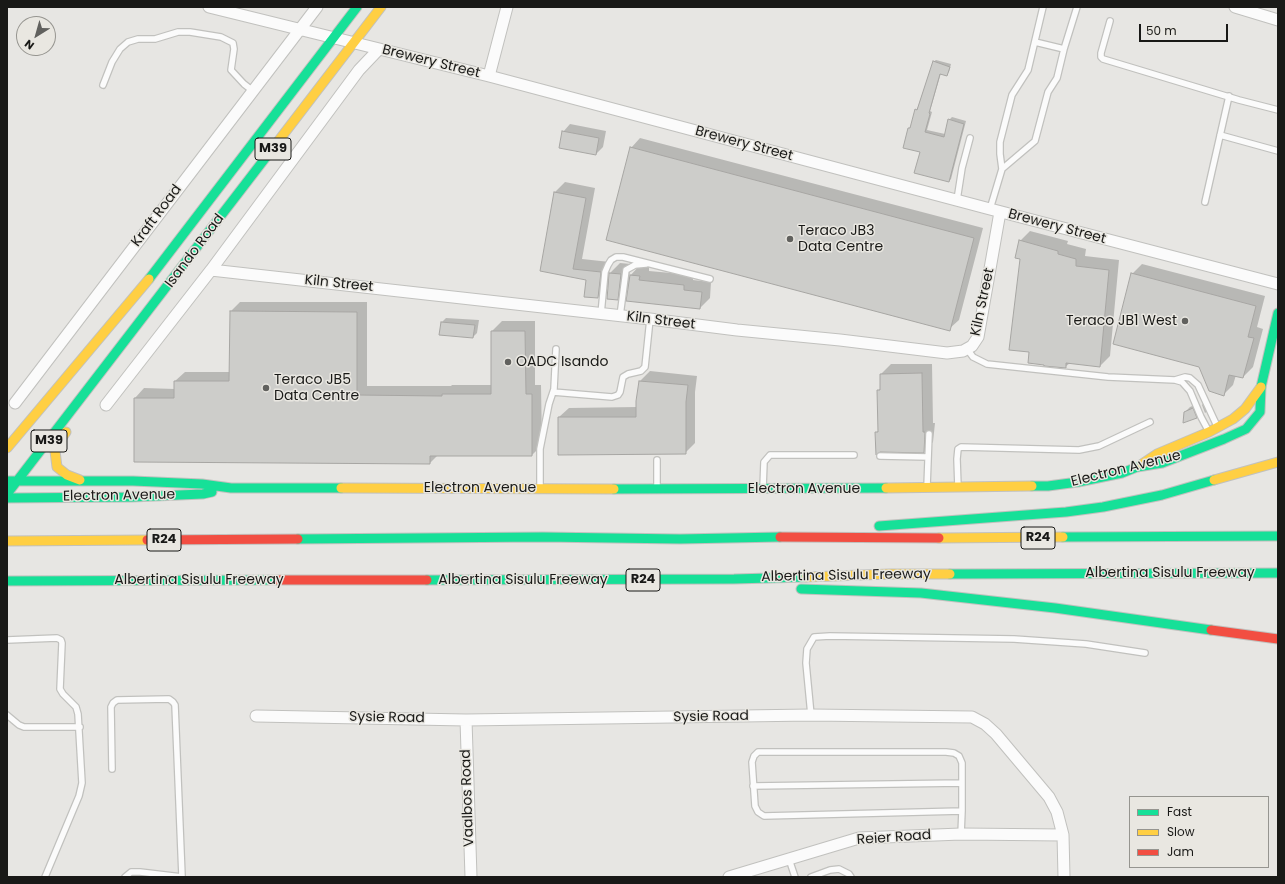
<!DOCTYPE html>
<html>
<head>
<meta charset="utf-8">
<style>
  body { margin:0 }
  #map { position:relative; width:1285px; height:884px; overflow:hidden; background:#e7e6e3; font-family:Poppins,sans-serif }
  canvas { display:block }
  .frame { position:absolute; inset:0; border:8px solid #191917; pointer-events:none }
  .legend { position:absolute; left:1129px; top:796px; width:140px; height:72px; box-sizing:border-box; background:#e9e7e1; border:1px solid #969590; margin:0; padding:5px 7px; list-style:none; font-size:12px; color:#191917 }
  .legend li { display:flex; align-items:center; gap:8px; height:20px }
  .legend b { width:20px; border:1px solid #969590 }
  .north { position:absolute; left:16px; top:16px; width:40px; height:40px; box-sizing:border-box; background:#e9e7e1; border:1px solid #969590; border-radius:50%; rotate:217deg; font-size:11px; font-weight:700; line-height:16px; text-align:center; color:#191917 }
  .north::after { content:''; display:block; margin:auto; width:14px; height:18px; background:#61615e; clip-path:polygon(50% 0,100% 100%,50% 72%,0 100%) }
  .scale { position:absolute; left:1139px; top:24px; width:89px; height:18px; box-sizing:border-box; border:2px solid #191917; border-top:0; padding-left:5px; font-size:12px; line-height:14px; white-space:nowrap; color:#191917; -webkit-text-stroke:3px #e9e7e1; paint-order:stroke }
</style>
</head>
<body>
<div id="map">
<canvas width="1285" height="884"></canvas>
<div class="frame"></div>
<ul class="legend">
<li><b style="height:5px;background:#16e098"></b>Fast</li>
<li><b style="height:5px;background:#ffcf43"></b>Slow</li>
<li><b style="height:5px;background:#f24e42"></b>Jam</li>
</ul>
<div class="north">N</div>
<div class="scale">50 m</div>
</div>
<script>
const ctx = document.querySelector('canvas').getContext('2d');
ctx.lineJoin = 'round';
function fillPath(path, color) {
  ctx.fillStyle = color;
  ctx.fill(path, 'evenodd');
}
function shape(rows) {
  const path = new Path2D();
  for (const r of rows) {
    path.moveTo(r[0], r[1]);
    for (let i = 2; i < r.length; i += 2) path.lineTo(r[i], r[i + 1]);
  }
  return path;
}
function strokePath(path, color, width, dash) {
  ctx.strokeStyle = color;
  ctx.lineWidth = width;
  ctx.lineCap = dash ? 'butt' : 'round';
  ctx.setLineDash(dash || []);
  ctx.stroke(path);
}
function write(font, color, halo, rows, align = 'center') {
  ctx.font = font + ' Poppins,sans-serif';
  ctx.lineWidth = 3;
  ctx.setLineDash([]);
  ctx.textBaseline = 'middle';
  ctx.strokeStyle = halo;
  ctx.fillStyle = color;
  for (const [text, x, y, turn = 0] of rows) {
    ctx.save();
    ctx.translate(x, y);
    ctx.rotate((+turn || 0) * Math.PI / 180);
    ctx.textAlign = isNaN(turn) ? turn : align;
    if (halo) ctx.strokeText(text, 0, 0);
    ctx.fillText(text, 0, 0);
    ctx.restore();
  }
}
const shadow = shape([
  [936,60,951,64,949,72,946,75,941,73,930,111,932,112,927,130,945,134,949,120,952,117,966,121,951,179,949,181,921,152,909,128,911,127,916,110,918,107,933,62],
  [570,124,606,131,603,147,596,154,563,132],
  [640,138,983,228,959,320,949,329,631,148],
  [565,182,595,188,582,259,610,262,609,274,620,263,631,264,629,277,640,265,649,266,649,271,693,275,693,280,711,282,710,298,700,308,629,288,617,299,609,286,598,297,587,279,541,270,555,192],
  [1030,231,1068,241,1067,244,1086,249,1085,256,1119,260,1110,356,1100,366,1070,363,1065,367,1030,351,1021,259,1020,241],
  [1142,264,1265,296,1257,327,1263,329,1253,367,1243,377,1236,375,1233,385,1224,394,1200,366,1132,274],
  [240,302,367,302,367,386,451,386,452,385,492,385,492,331,502,321,535,321,535,385,541,385,542,445,532,455,438,455,430,463,135,398,144,388,175,389,175,381,185,372,231,372,231,311],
  [446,318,479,320,477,333,473,337,442,322],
  [891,364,932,364,933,423,935,423,933,442,924,452,876,433,879,430,878,391,881,388,881,374],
  [650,371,697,376,695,392,695,443,685,453,559,417,569,408,637,407,640,381],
  [1206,400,1211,408,1205,413,1202,405],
  [1197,404,1201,412,1196,417,1185,412,1190,407]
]);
const building = shape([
  [933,61,950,67,947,76,940,74,929,113,930,114,925,132,944,137,948,119,964,124,949,182,914,173,920,152,903,148,908,128,910,128,915,109,917,110,933,61],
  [562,131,599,138,596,155,559,148,562,131],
  [630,147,974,238,950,331,606,240,630,147],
  [554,192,586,198,573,269,601,272,598,298,584,297,586,280,540,271,554,192],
  [1019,240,1058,251,1058,254,1076,259,1076,266,1109,270,1100,367,1066,363,1066,368,1044,366,1044,365,1028,363,1029,352,1009,350,1020,259,1015,258,1019,240],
  [609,273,621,274,618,300,607,299,609,273],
  [1131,273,1256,306,1248,337,1254,338,1243,378,1229,375,1224,396,1209,391,1199,367,1113,344,1131,273],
  [630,275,640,276,639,280,684,285,684,290,702,292,700,309,626,301,630,275],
  [230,311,357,312,357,395,442,396,442,394,491,394,491,331,525,331,526,394,532,394,532,456,430,456,430,464,134,462,134,398,174,398,174,381,229,381,230,311],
  [441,322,475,325,473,338,439,335,441,322],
  [922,373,923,432,925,432,924,453,880,452,876,455,875,432,878,432,877,390,880,390,880,374,922,373],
  [639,381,688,385,686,402,686,454,558,455,558,417,636,417,636,401,639,381],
  [1193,408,1197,418,1183,423,1184,412,1193,408]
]);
const lane = shape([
  [1110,21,1101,53,1101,57,1103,59,1239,100,1278,110],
  [1035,42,1064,49],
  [103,85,112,62,120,49,128,42,138,39,155,39,178,32,190,32,221,37,233,43,234,49,231,70,244,84,253,91],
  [1220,135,1278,151],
  [1002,169,1035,141,1048,92,1057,78,1064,49,1077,7],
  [957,200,962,168,970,138],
  [1205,202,1229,96],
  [990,209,1002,169,1000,154,1000,142,1012,95,1028,70,1043,7],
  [601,314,605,272,608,265,611,260,616,257,623,257,710,279],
  [620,316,626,270,635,265,646,264],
  [967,349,973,357,987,364,1108,377,1175,380,1182,382,1190,391,1201,417,1208,430],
  [1175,380,1185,377,1190,378,1198,385,1217,426],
  [553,392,612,397,618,395,620,392,623,377,628,374,641,371,645,367,650,319],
  [880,456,928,457],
  [657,460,657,489],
  [540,487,540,449,549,404,554,389,556,349],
  [927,487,929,434],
  [958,487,957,459,958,449,961,447,1079,450,1099,446,1150,422],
  [763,488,764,462,770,455,854,455],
  [7,640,57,638,61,640,62,643,60,689,63,694,76,707,78,714,82,783,79,796,45,877],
  [7,715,19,725,24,727,80,727],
  [811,715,806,663,807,649,814,637,830,636,1014,639,1086,644,1145,653],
  [112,769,111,707,113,703,117,700,169,699,173,702,175,705,182,876],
  [753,786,962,783],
  [961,834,962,811,962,763,959,756,954,753,946,752,758,752,754,756,752,762,755,806,758,812,764,816,962,811],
  [789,859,795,877],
  [125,877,131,872,140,872,182,877],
  [811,877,830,870,839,869,849,874,851,877]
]);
const street = shape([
  [209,7,489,76,990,209,1278,284],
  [1235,7,1278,20],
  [489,76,507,7],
  [211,270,650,319,737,330,840,340,947,353,963,351,972,346,978,337,1000,212],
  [15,403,317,7],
  [106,405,211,270,359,70,379,49],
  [256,716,466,720,811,715,972,717,985,724,996,734,1049,797,1057,812,1063,835,1064,877],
  [466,720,471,877],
  [729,877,859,838,961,834,1063,835]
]);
const fast = shape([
  [149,279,357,7],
  [7,481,133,481,202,484,231,488,341,488],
  [1032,486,1048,486,1078,482,1122,473,1137,467,1162,463,1224,439,1246,429,1260,412,1261,387,1278,313],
  [614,489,886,488],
  [7,494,273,148],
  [7,498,132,497,203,494,212,492],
  [879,526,1066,512,1103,507,1162,495,1214,480],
  [1063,537,1278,536],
  [298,539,543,537,680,539,780,537],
  [950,574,1278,573],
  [427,580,734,579,806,577],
  [7,581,277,580],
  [801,589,921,593,1055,608,1211,630]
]);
const slow = shape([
  [273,148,381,7],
  [66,432,58,443,55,451,57,467,67,475,80,480],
  [7,448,149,279],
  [1142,464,1157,454,1209,432,1233,419,1245,409,1261,387],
  [1214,480,1278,462],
  [341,488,614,489],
  [886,488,1032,486],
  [939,538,1063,537],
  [7,541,147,540],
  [806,577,890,574,950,574]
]);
const jam = shape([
  [780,537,939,538],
  [147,540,298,539],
  [277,580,427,580],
  [1211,630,1278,639]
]);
const markers = [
  [790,239,4,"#61615e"],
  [1185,321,4,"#61615e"],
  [508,362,4,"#61615e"],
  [266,388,4,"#61615e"]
];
const shields = [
  [273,149,36],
  [49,441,36],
  [1038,538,34],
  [164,540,34],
  [643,580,34]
];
const shieldNames = [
  ["M39",273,149],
  ["M39",49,441],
  ["R24",1038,538],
  ["R24",164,540],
  ["R24",643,580]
];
const streetNames = [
  ["Brewery Street",431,62,14],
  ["Brewery Street",744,144,15],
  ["Kraft Road",157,216,-53],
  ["Brewery Street",1057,227,15],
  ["Isando Road",195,251,-53],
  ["Kiln Street",339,284,6],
  ["Kiln Street",983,302,-78],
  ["Kiln Street",661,321,7],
  ["Electron Avenue",1126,469,-14],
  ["Electron Avenue",480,488],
  ["Electron Avenue",804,489],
  ["Electron Avenue",119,496,-1],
  ["Albertina Sisulu Freeway",1170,573],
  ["Albertina Sisulu Freeway",846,576,-1],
  ["Albertina Sisulu Freeway",199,580],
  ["Albertina Sisulu Freeway",523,580],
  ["Sysie Road",711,717,-1],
  ["Sysie Road",387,718,1],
  ["Vaalbos Road",468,798,-92],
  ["Reier Road",894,838,-4]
];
const poiNames = [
  ["Teraco JB3",798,231],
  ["Data Centre",798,247],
  ["Teraco JB1 West",1177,321,"right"],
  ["OADC Isando",516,362],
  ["Teraco JB5",274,380],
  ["Data Centre",274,396]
];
fillPath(shadow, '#0003');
fillPath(building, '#cdcdca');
strokePath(building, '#a7a6a3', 1);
strokePath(lane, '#c1c1be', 8);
strokePath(street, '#c1c1be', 13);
strokePath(fast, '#c1c1be', 11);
strokePath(slow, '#c1c1be', 11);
strokePath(jam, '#c1c1be', 11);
strokePath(lane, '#fbfbfb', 5.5);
strokePath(street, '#fbfbfb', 11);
strokePath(fast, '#16e098', 9);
strokePath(slow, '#ffcf43', 9);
strokePath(jam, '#f24e42', 9);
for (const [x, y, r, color] of markers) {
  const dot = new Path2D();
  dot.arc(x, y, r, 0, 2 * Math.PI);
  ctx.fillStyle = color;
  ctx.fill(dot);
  strokePath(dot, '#e9e7e1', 1.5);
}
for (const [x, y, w] of shields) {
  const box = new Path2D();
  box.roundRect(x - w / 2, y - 11, w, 22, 3);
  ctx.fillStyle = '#e9e7e1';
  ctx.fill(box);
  strokePath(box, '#191917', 1);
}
write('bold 13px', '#191917', null, shieldNames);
write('14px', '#191917', '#e9e7e1', streetNames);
write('14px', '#191917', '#e9e7e1', poiNames, 'left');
</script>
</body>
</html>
